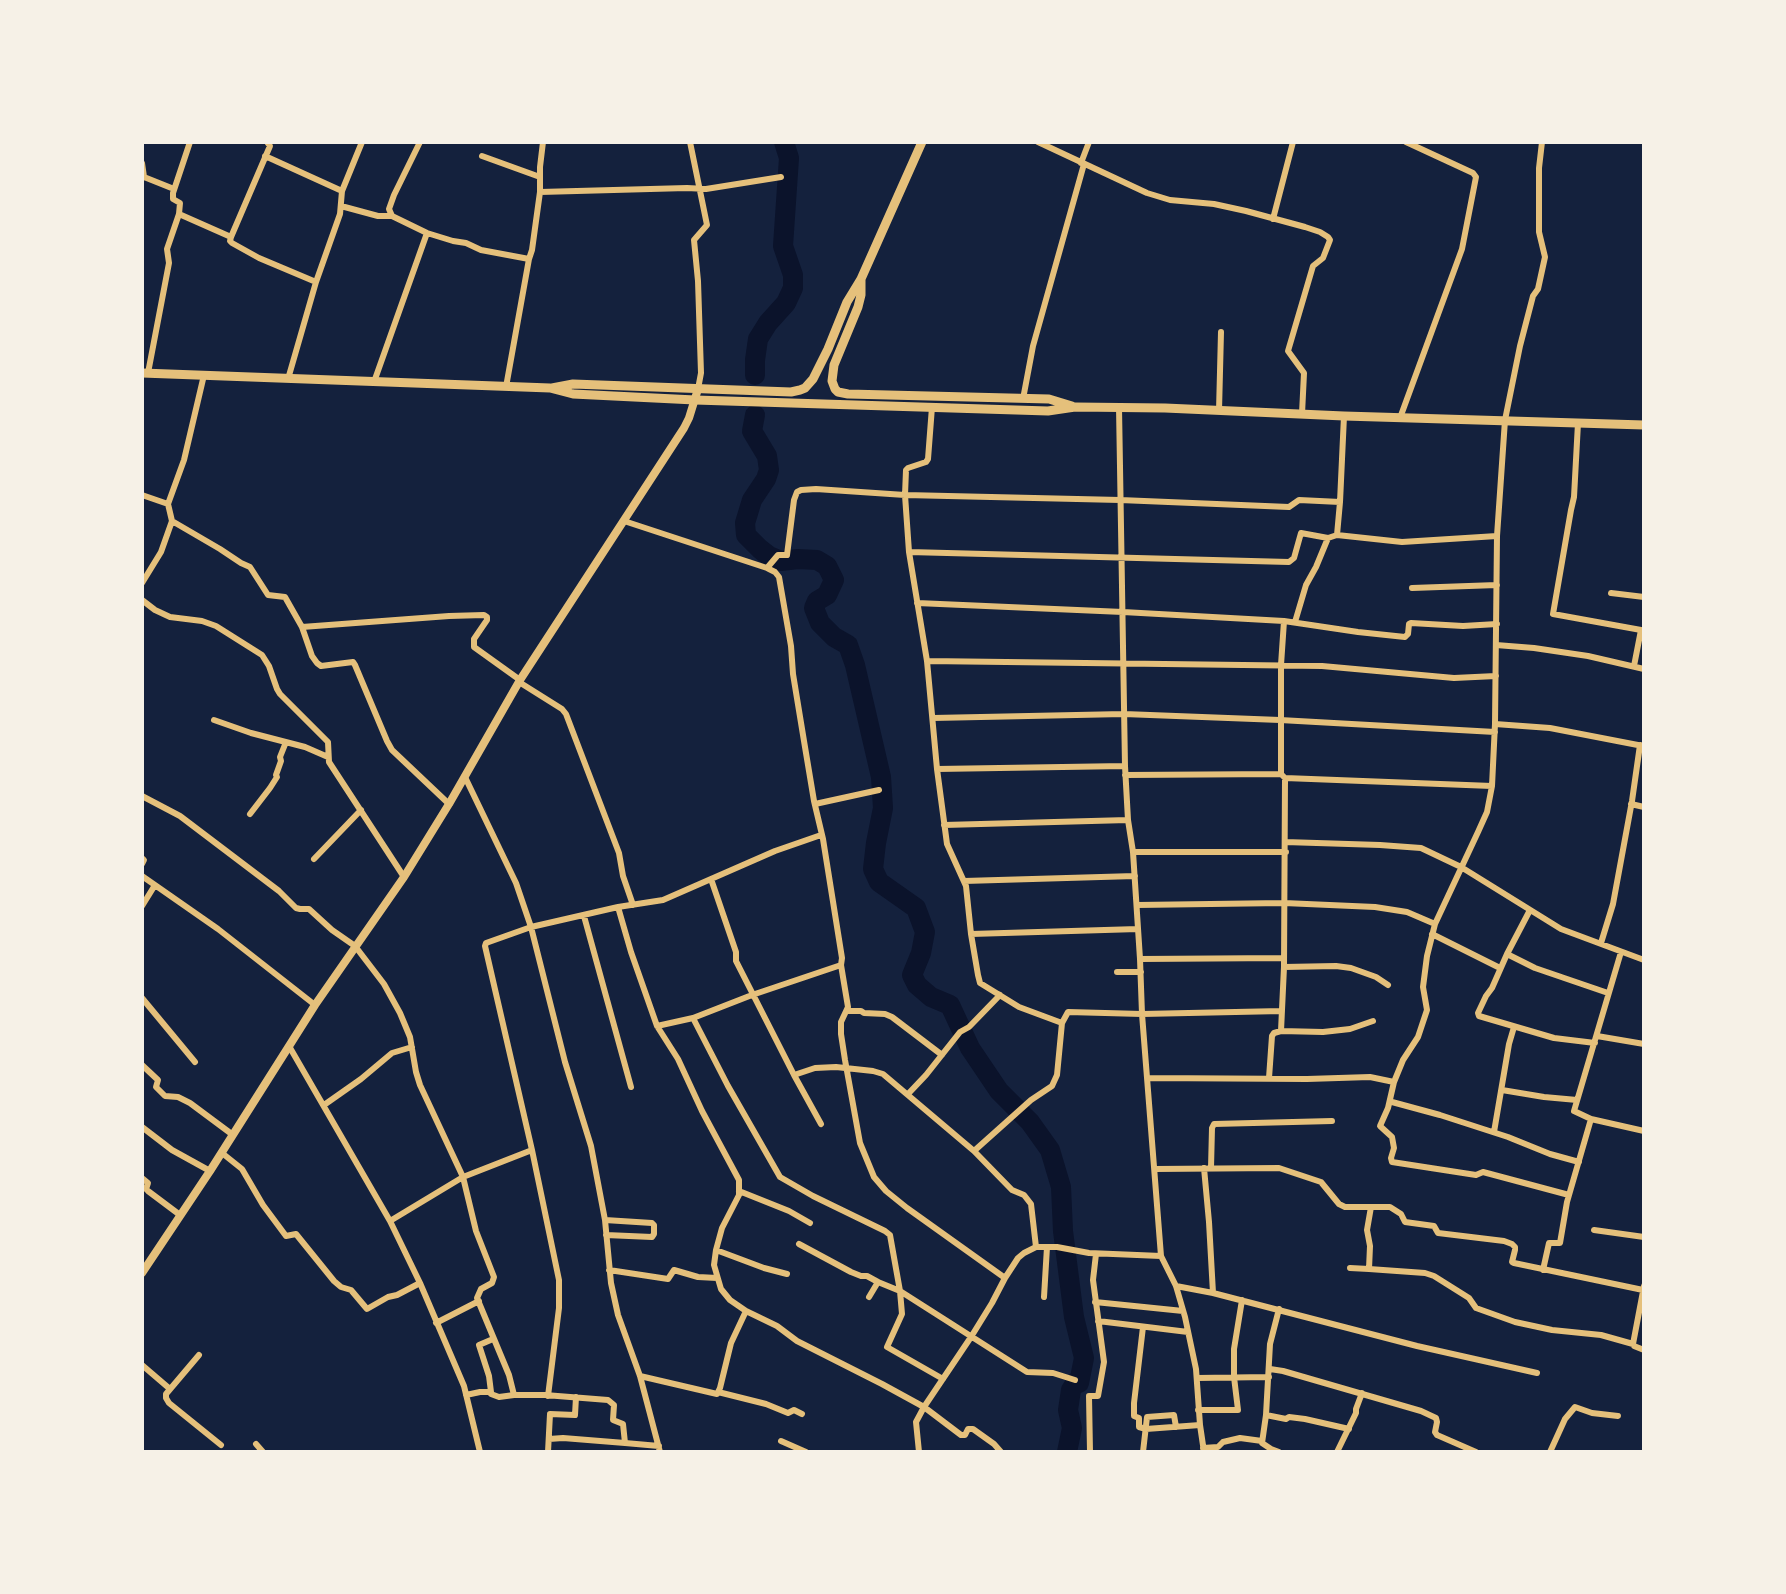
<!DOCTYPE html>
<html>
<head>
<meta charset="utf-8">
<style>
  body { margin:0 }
  #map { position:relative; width:1786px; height:1594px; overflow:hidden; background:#14213d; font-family:"Playfair Display",serif }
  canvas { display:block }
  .frame { position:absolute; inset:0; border:144px solid #f6f1e7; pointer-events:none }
</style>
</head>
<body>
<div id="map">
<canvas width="1786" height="1594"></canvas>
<div class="frame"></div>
</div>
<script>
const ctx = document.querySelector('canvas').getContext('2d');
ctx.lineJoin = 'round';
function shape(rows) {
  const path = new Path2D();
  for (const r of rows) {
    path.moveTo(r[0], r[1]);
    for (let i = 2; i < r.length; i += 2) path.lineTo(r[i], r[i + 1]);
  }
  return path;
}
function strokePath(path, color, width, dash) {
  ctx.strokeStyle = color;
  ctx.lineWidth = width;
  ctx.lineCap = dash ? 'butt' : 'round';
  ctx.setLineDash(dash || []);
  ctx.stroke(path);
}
const river = shape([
  [755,375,755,360,758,339,768,323,786,303,793,288,793,275,783,246,789,158,784,142],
  [755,415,752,431,767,456,769,470,766,479,752,500,745,523,746,535,760,549,769,556,781,561,798,559,817,560,827,566,834,580,827,595,817,601,814,608,820,623,834,637,848,645,855,665,881,777,883,808,876,843,873,869,879,882,916,908,925,932,921,953,912,975,917,985,931,997,950,1005,970,1048,999,1091,1030,1122,1050,1150,1061,1187,1063,1231,1074,1317,1084,1358,1079,1383,1076,1382,1071,1390,1068,1410,1072,1428,1067,1452]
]);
const minor = shape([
  [690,142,707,225,694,240,698,281,701,373,698,389],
  [1038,142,1147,193,1170,200,1214,204,1246,211,1305,227,1320,232,1328,237,1330,240,1323,258,1313,266,1288,351,1304,373,1302,414],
  [1542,142,1539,168,1539,232,1545,257,1538,289,1533,296,1520,346,1505,420,1497,536,1495,724,1492,786,1487,812,1478,832,1435,924,1427,956,1423,987,1427,1010,1418,1037,1403,1060,1394,1082,1388,1108,1380,1126,1392,1137,1394,1148,1391,1158,1392,1162,1476,1175,1483,1172,1569,1195],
  [265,156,342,191],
  [482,156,540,177],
  [142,163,144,177],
  [1081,163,1089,142],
  [142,178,144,177,174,189],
  [540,192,687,188,706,189,781,177],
  [341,206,378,216,392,216,427,233,453,241,466,243,481,250,529,259],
  [179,214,231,237,230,241,232,243,259,258,316,282],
  [392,216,389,209,394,195,420,142],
  [1273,219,1293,142],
  [231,237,270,146,267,142],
  [148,373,169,263,167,249,179,214,180,203,173,199,173,193,190,142],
  [288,379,316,282,340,214,342,191,362,142],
  [374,382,427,233],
  [506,387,529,259,532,250,540,192,540,167,543,142],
  [1023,399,1033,346,1084,164],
  [932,407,928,459,926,462,908,468,906,470,905,495,909,552,927,661,937,769,947,844,966,886,971,934,978,975,980,983,1019,1007,1062,1023],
  [1119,407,1125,766,1128,820,1133,852,1140,959,1142,1014,1161,1256,1176,1286,1185,1317,1196,1369,1200,1425,1204,1452],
  [1219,411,1221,332],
  [1400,418,1462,249,1476,177,1473,173,1406,142],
  [1578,423,1574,497,1571,510,1553,614,1641,630,1634,666],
  [142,495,168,504],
  [172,521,220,549,241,563,250,567,268,595,285,597,302,627,312,656,317,663,321,666,353,662,355,665,387,741,392,750,449,804],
  [624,521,767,568,775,572,779,577,791,646,793,674,804,741,814,801,823,839,842,958,841,965,848,1007,841,1022,841,1034,845,1060,860,1143,874,1177,886,1191,907,1208,1005,1278],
  [1337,535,1402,542,1497,536],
  [909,552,1289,562,1294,558,1301,533,1328,538],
  [767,568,778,555,787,555,794,500,797,492,801,490,816,489,905,495,1120,500,1289,507,1299,500,1340,502],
  [142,583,161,552,172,521,168,504,184,460,204,375],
  [1412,588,1497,585],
  [1611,593,1644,597],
  [142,600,155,610,170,617,202,621,216,626,262,655,269,666,277,689,280,694,328,742,329,762,404,877],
  [917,603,1123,612,1284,621,1358,632,1405,637,1408,634,1409,624,1411,623,1463,626,1497,624],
  [1295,622,1306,585,1316,567,1328,538,1337,535,1340,502,1344,416],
  [302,627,449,616,484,615,487,617,487,620,474,639,474,647,520,680],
  [1496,645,1534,648,1588,656,1644,669],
  [927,661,1322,666,1454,678,1496,676],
  [519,682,562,709,566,714,619,853,623,876,633,905],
  [933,718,1124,714,1280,720,1495,732],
  [214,720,251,733,305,747,328,757],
  [1495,724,1550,728,1643,746],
  [937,769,1125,766],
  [1281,774,1281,665,1284,621],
  [1125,775,1281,774,1285,778,1492,786],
  [465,777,516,883,531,927,565,1062,591,1146,605,1220,611,1283,618,1315,640,1376,660,1452],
  [142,796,180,816,279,891,296,908,300,909,309,909,332,930,355,946,384,984,400,1013,410,1037,416,1072,420,1085,463,1177,476,1231,494,1277,492,1283,481,1289,477,1298,509,1375,514,1395],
  [815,804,879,790],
  [1631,804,1644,807],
  [250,814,270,788,277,777,276,775,281,761,280,757,286,742],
  [944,825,1128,820],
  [1285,842,1380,845,1421,848,1461,867,1561,929,1644,960],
  [1133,852,1286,852],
  [142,858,144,860,142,864],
  [314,859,361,810],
  [142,876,218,929,315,1005],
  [711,879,736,952,736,961,794,1075,821,1124],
  [964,881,1135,876],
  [1137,905,1284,903,1375,907,1407,912,1435,924],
  [142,906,155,885],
  [618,907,631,952,657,1026,678,1059,702,1111,739,1180,739,1195,722,1228,716,1250,714,1265,721,1289,730,1300,746,1311,777,1326,797,1341,882,1384,924,1407,961,1435,965,1435,968,1429,973,1429,994,1444,1001,1452],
  [1530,910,1507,954,1492,988,1486,996,1478,1013,1479,1016,1554,1038,1595,1043],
  [584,916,631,1087],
  [971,934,1138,929],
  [1432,934,1500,968],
  [1601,943,1613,904,1632,801,1640,745],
  [1621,952,1574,1111,1591,1119,1644,1131],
  [1507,954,1535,968,1608,993],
  [1140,959,1284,958],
  [1284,967,1336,966,1351,968,1376,977,1388,985],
  [1117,972,1141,972],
  [142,998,195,1062],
  [847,1011,861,1011,864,1013,885,1014,892,1017,942,1055],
  [693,1018,728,1086,780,1177,813,1196,885,1231,890,1235,900,1291,902,1314,887,1347,943,1379],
  [657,1026,693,1018,752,995,841,965],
  [1281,1031,1284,967,1285,778],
  [1597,1036,1644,1044],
  [289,1046,390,1221,420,1283,464,1386,480,1452],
  [142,1065,158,1080,156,1087,165,1096,178,1097,190,1103,233,1135],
  [794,1075,815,1068,836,1067,873,1071,883,1074,974,1151,1012,1190,1024,1195,1031,1204,1036,1247],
  [1148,1078,1307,1079,1370,1077,1394,1082],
  [1269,1078,1272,1036,1274,1033,1281,1031,1323,1032,1350,1029,1373,1021],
  [1502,1090,1544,1097,1577,1100],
  [908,1094,926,1075,960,1032,969,1027,1000,995],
  [1392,1102,1440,1115,1508,1137,1550,1154,1579,1162],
  [324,1105,361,1079,392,1053,412,1047],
  [142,1127,172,1150,210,1171],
  [1494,1132,1509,1044,1514,1027],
  [974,1151,1031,1100,1052,1086,1057,1075,1062,1023,1068,1012,1142,1014,1282,1011],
  [222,1153,242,1169,263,1205,286,1236,296,1234,334,1281,341,1287,351,1290,367,1309,388,1297,397,1295,420,1283],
  [1204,1168,1209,1222,1213,1293],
  [1211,1168,1212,1128,1214,1124,1332,1121],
  [1155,1169,1279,1168,1321,1182,1339,1204,1345,1207,1390,1207,1401,1214,1405,1222,1434,1226,1438,1233,1504,1241,1512,1244,1515,1247,1515,1250,1512,1262,1514,1263,1643,1290],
  [142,1178,148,1183,146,1189,148,1191,180,1215],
  [739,1191,789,1211,810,1223],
  [1371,1207,1367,1230,1370,1246,1369,1269,1425,1273,1434,1276,1469,1298,1476,1308,1515,1322,1552,1330,1601,1335,1633,1344],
  [605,1220,652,1223,654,1225,654,1234,652,1237,606,1235],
  [390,1221,463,1177,532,1150],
  [1594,1230,1644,1237],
  [799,1244,851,1272,861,1276,867,1276,878,1282],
  [716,1250,764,1268,787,1274],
  [1350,1268,1369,1269],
  [609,1270,668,1279,674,1270,698,1277,717,1278],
  [1543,1270,1549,1243,1560,1243,1567,1202,1591,1119],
  [1176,1286,1213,1293,1417,1346,1537,1373],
  [1644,1286,1633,1344,1634,1346,1644,1350],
  [869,1297,878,1282,900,1291,1027,1372,1053,1373,1075,1380],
  [1044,1297,1047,1247],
  [1095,1302,1183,1311],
  [1098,1321,1188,1332],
  [436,1323,479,1301],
  [1143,1327,1134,1403,1134,1416,1139,1418,1139,1427,1146,1429],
  [199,1355,166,1394,166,1398,169,1403,221,1445],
  [142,1365,170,1389],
  [1270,1369,1283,1371,1421,1411,1436,1418,1437,1422,1435,1432,1437,1435,1476,1452],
  [640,1376,717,1394,720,1388,731,1343,746,1311],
  [1197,1378,1269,1377],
  [491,1392,489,1376,479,1345,493,1339],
  [718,1392,766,1404,788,1413,794,1410,802,1414],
  [466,1395,480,1392,491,1392,491,1394,499,1397,514,1395,545,1395,608,1400,614,1405,613,1420,623,1424,625,1443,659,1446],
  [548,1396,559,1308,559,1280,532,1150,485,946,486,943,531,927,618,907,663,900,775,851,821,835],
  [1198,1410,1238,1410,1234,1377,1234,1349,1242,1300],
  [1266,1415,1286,1419,1289,1417,1305,1419,1349,1429],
  [1146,1429,1200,1425],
  [549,1439,563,1438,625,1443],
  [781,1441,806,1452],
  [256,1444,263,1452],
  [1203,1448,1218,1447,1223,1442,1240,1438,1262,1441],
  [548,1452,550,1414,575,1415,576,1397],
  [919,1452,916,1422,924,1407,971,1337,992,1303,1005,1278,1018,1258,1024,1253,1036,1247,1057,1247,1089,1253,1161,1256],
  [1090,1452,1089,1396,1098,1396,1104,1362,1093,1280,1096,1254],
  [1143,1452,1147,1417,1174,1415,1176,1427],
  [1279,1452,1271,1449,1262,1443,1266,1415,1270,1344,1279,1309],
  [1337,1452,1356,1413,1356,1409,1362,1393],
  [1550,1452,1565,1419,1575,1407,1592,1413,1618,1416]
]);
const secondary = shape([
  [142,1273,210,1171,315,1005,404,877,449,804,520,680,684,428,689,418,698,389]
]);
const primary = shape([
  [861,279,861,295,858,307,834,365,832,381,835,389,838,392,848,394,1049,399,1072,406],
  [142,373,550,388,573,394,695,400,1048,411,1075,407,1165,408,1344,416,1644,425],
  [552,388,573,384,791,392,800,390,805,388,813,379,828,349,847,302,861,279,922,142]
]);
strokePath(river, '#0b132b', 20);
strokePath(minor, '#e5c07b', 6);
strokePath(secondary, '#e5c07b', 8);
strokePath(primary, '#e5c07b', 9);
</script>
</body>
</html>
